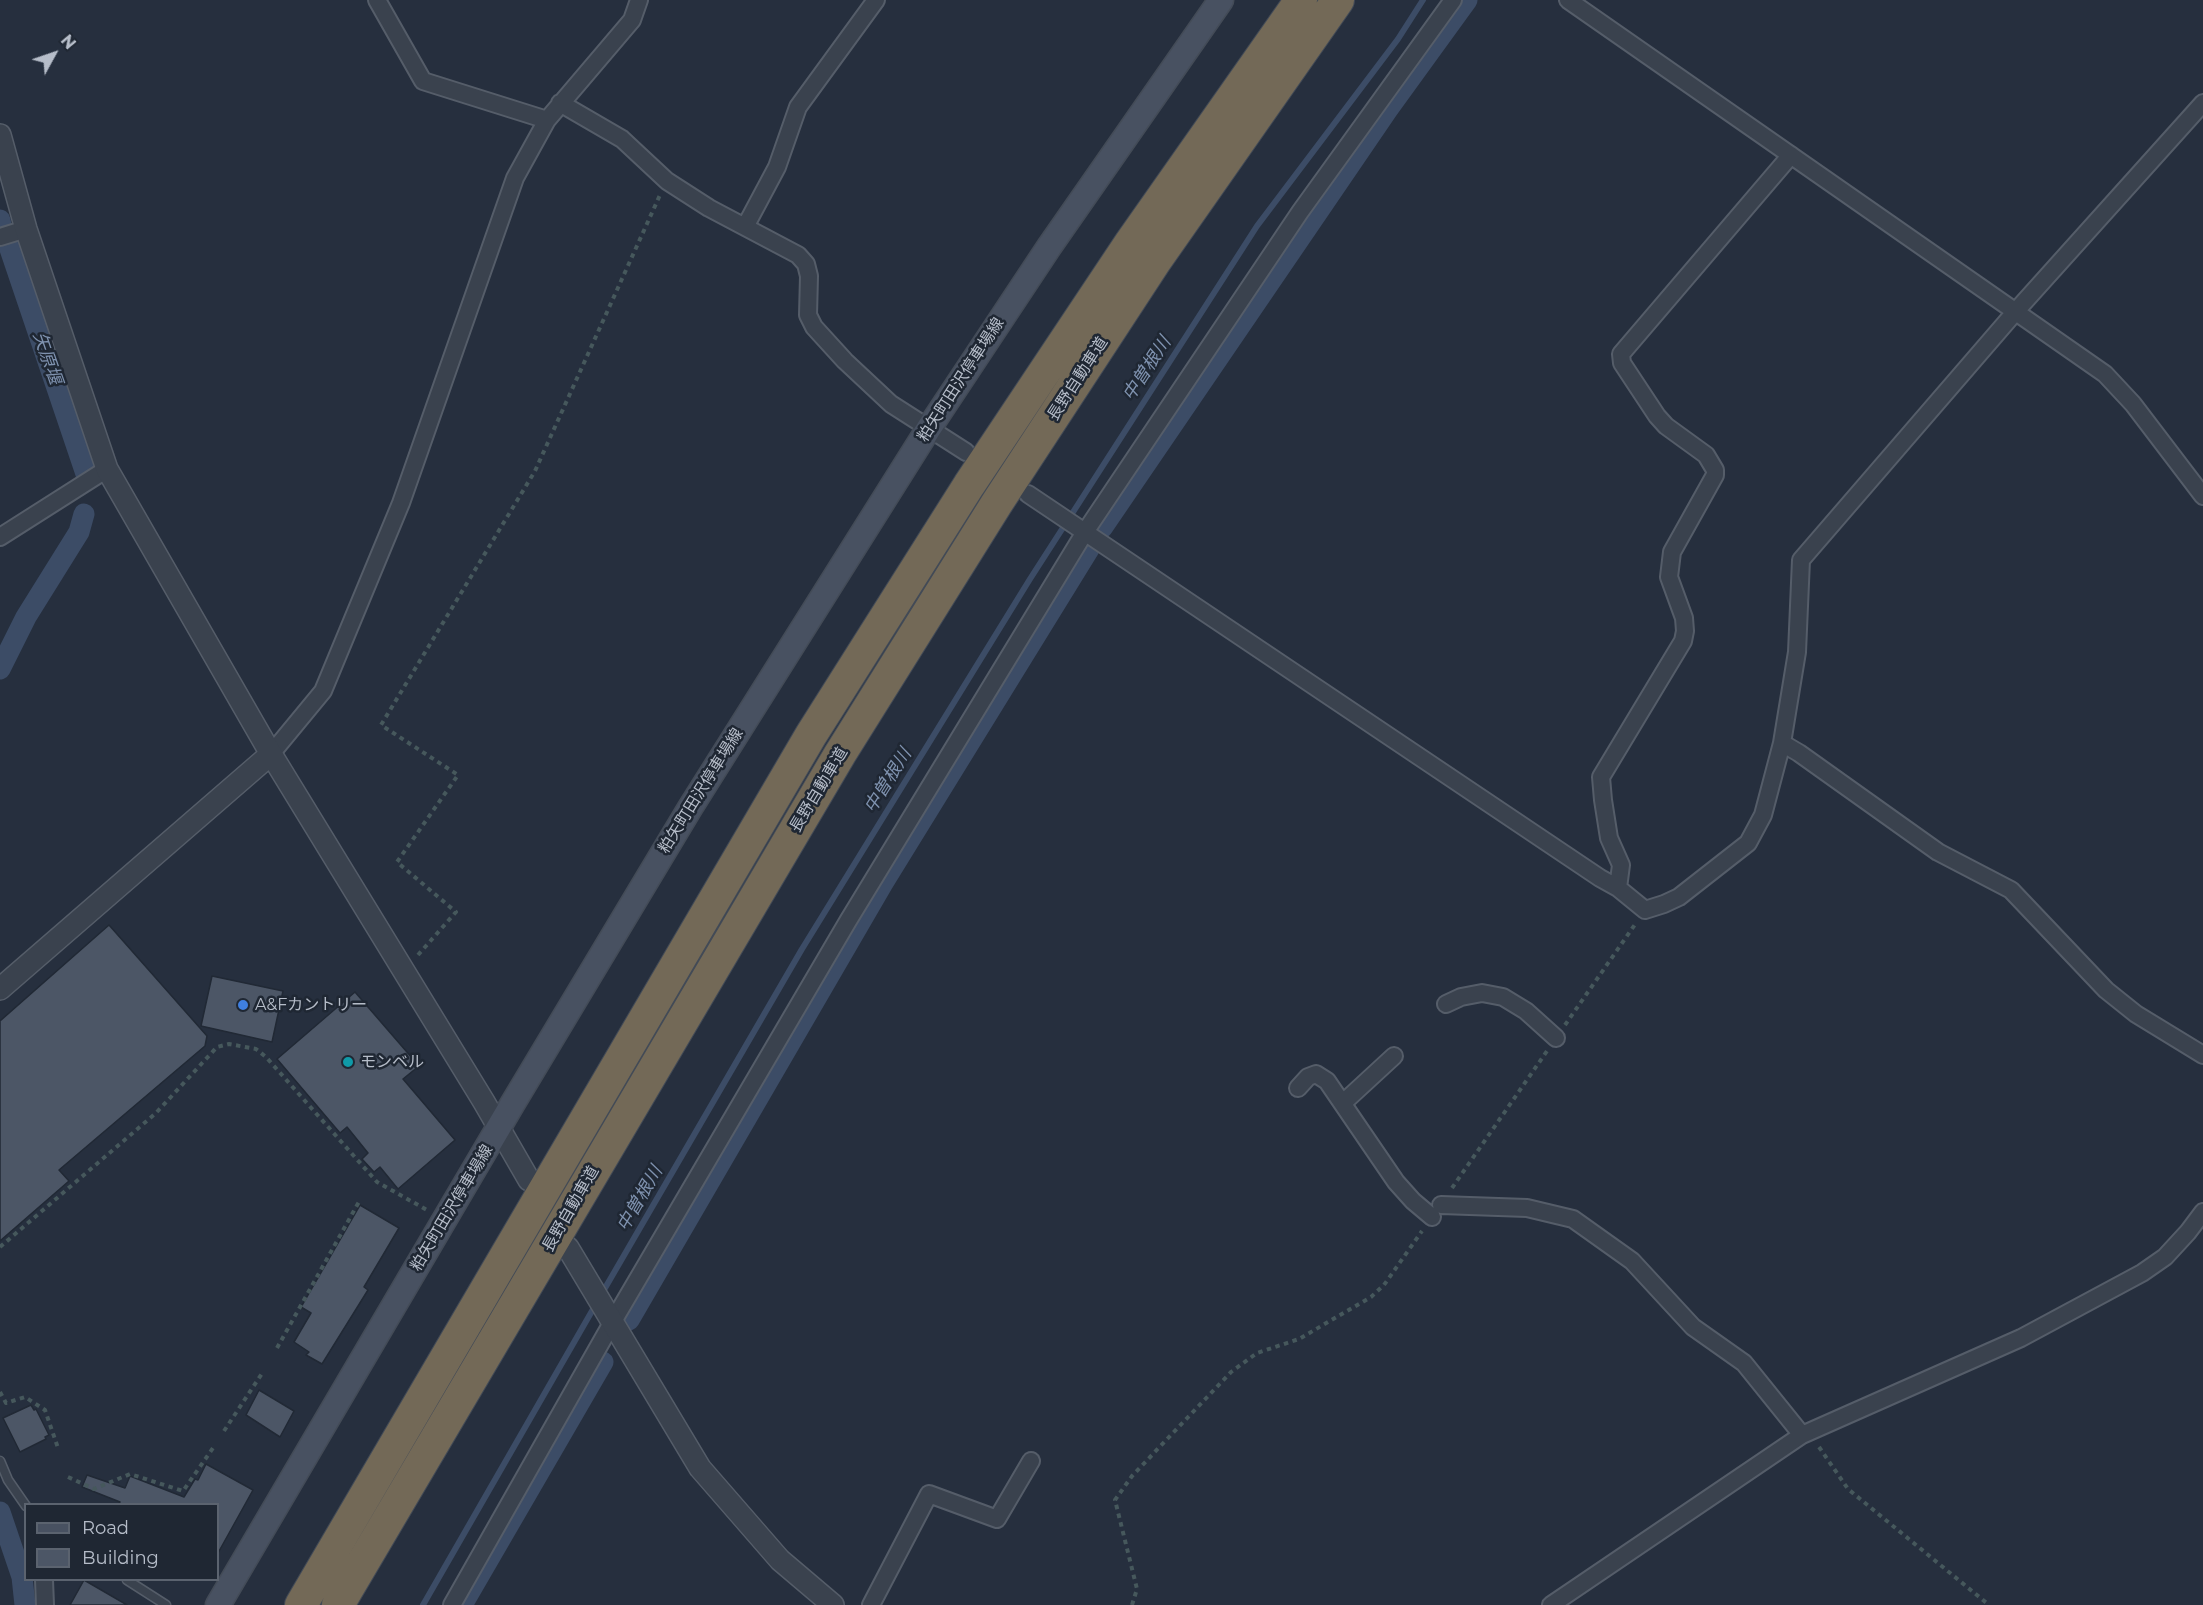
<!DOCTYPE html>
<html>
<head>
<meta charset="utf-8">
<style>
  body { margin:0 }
  #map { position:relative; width:2203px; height:1605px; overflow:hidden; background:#262f3e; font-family:Montserrat,sans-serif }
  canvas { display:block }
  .legend { position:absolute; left:24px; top:1503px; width:195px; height:78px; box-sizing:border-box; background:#1f2733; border:2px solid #5b636f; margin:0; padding:8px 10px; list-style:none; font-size:18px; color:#b6bdc9 }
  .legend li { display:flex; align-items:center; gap:12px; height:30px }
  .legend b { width:30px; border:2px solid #5b636f }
  .north { position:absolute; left:24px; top:24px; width:60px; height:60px; -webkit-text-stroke:4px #1f2733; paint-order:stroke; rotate:50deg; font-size:16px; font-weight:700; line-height:24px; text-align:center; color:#b6bdc9 }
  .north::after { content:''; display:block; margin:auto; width:21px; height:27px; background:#b6bdc9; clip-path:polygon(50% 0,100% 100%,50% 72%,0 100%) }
</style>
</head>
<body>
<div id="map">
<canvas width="2203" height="1605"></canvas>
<ul class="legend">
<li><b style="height:8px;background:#485161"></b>Road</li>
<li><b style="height:16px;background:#4c5666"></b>Building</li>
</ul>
<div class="north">N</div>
</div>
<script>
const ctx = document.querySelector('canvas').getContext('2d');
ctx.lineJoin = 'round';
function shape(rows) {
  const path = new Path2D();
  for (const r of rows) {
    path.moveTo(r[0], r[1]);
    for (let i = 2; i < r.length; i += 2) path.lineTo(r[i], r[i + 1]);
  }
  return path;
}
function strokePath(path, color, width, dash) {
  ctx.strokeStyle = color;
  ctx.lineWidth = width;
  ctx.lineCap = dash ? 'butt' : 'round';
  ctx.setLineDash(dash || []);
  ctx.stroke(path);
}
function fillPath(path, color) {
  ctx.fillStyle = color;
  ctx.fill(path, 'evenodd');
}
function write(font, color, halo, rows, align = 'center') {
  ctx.font = font + ' Montserrat,"Noto Sans JP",sans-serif';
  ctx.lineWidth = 5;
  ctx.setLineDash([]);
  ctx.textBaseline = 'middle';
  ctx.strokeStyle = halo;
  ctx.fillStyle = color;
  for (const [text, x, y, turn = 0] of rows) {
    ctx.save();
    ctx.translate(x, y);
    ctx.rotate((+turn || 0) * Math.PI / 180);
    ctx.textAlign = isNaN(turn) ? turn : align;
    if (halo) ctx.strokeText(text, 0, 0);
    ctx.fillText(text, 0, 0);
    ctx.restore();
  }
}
const stream = shape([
  [601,1295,802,949,1030,579,1257,226,1398,39,1423,0],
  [423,1605,596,1304]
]);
const canal = shape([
  [0,220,1,225],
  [8,243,86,474],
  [1102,528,1388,109,1467,0],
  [0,669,26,617,79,532,84,514],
  [629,1320,883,883,1089,549],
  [0,1512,22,1577,25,1605],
  [462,1605,603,1362]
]);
const building = shape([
  [109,925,207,1036,205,1046,59,1170,69,1181,0,1241,0,1021,109,925],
  [212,976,283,991,272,1042,201,1026,212,976],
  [355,992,419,1066,403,1079,455,1140,398,1189,380,1167,374,1172,362,1159,368,1153,347,1127,340,1133,277,1059,355,992],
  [360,1205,399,1228,364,1287,368,1290,322,1364,306,1355,309,1352,294,1342,311,1313,301,1307,360,1205],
  [259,1390,294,1411,280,1437,246,1415,259,1390],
  [31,1405,34,1410,36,1409,49,1435,45,1437,46,1439,20,1452,3,1418,31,1405],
  [206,1464,253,1490,218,1553,218,1504,119,1504,120,1502,82,1487,87,1475,125,1488,130,1476,184,1497,195,1479,198,1480,206,1464],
  [84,1580,127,1605,70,1605,84,1580]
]);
const path = shape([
  [418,955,456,912,397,862,458,775,381,725,535,471,660,195],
  [1565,1025,1636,923],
  [1452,1188,1547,1051],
  [0,1247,156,1113,217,1047,229,1044,256,1049,266,1057,377,1182,427,1210],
  [277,1348,360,1200],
  [0,1392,6,1403,25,1397,45,1410,58,1448],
  [224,1431,263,1372],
  [1819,1447,1848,1489,1989,1605],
  [68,1477,94,1489,130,1474,183,1491,213,1448],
  [1132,1605,1137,1589,1115,1500,1132,1476,1231,1372,1257,1353,1299,1339,1371,1297,1384,1285,1422,1231]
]);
const service = shape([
  [0,1461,8,1480,26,1506],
  [127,1580,166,1605]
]);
const minor = shape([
  [377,0,423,81,547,120],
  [1568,0,2105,374,2133,404,2203,496],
  [560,103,622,139,667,181,709,208,798,255,806,264,809,276,808,315,814,327,845,361,891,404,966,452],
  [745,227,777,167,798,107,876,0],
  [0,237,26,229],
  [1028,494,1600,878,1618,888,1645,910,1664,904,1679,897,1748,843,1763,815,1782,743,1797,652,1801,560,2016,311,2203,103],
  [0,537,107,469],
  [1782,743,1799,753,1938,852,2011,890,2106,990,2136,1014,2203,1055],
  [271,754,323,691,401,503,515,178,547,120,632,20,639,0],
  [1618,888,1621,865,1609,838,1603,800,1601,777,1683,641,1685,631,1684,618,1669,577,1672,552,1715,475,1715,470,1706,455,1666,426,1657,416,1622,363,1621,354,1791,155],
  [1446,1004,1461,997,1482,993,1503,997,1526,1011,1556,1038],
  [1298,1088,1308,1077,1316,1074,1327,1081,1396,1182,1413,1201,1432,1217],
  [1343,1103,1394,1056],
  [1441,1205,1527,1208,1573,1219,1632,1261,1693,1327,1744,1363,1802,1435],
  [44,1580,45,1605],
  [452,1605,612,1323,848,921,1085,532,1300,212,1453,0],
  [871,1605,929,1494,997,1519,1031,1461],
  [1551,1605,1802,1435,2021,1338,2142,1273,2165,1257,2188,1232,2203,1212]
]);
const tertiary = shape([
  [0,135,26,229,107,469,271,754,484,1102,529,1180],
  [0,989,271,754],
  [568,1248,700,1468,780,1560,833,1605]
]);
const secondary = shape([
  [218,1605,513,1103,690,808,929,428,1049,247,1221,0]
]);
const motorway = shape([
  [301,1605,811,735,969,485,1131,242,1301,0],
  [338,1605,840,754,997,503,1156,260,1338,0]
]);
const markers = [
  [243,1005,6,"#3f7fe0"],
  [348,1062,6,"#0f9aa8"]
];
const streetNames = [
  ["長野自動車道",1078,379,-57],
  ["粕矢町田沢停車場線",961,380,-57],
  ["長野自動車道",819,790,-59],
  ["粕矢町田沢停車場線",701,791,-58],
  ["粕矢町田沢停車場線",452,1208,-59],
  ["長野自動車道",571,1209,-60]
];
const poiNames = [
  ["A&Fカントリー",255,1005],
  ["モンベル",360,1062]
];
const waterNames = [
  ["矢原堰",47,358,71],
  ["中曽根川",1147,369,-57],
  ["中曽根川",888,781,-58],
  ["中曽根川",640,1199,-60]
];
strokePath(stream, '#3c4c66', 6);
strokePath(canal, '#3c4c66', 21);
fillPath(building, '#4c5666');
strokePath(building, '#212935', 1.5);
strokePath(service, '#555d69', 11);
strokePath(minor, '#555d69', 20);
strokePath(tertiary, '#555d69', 24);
strokePath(secondary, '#434b57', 27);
strokePath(motorway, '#424a56', 34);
strokePath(path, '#46585c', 4, [4.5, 4.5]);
strokePath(service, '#3a424e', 8);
strokePath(minor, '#3a424e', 16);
strokePath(tertiary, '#3a424e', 21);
strokePath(secondary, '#485161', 24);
strokePath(motorway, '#736957', 32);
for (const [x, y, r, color] of markers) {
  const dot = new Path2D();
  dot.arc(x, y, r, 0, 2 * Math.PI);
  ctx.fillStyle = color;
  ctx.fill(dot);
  strokePath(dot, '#1f2733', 2);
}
write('16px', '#b6bdc9', '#1f2733', streetNames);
write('16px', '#b6bdc9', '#1f2733', poiNames, 'left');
write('italic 18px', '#7f92af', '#1f2733', waterNames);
</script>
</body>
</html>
